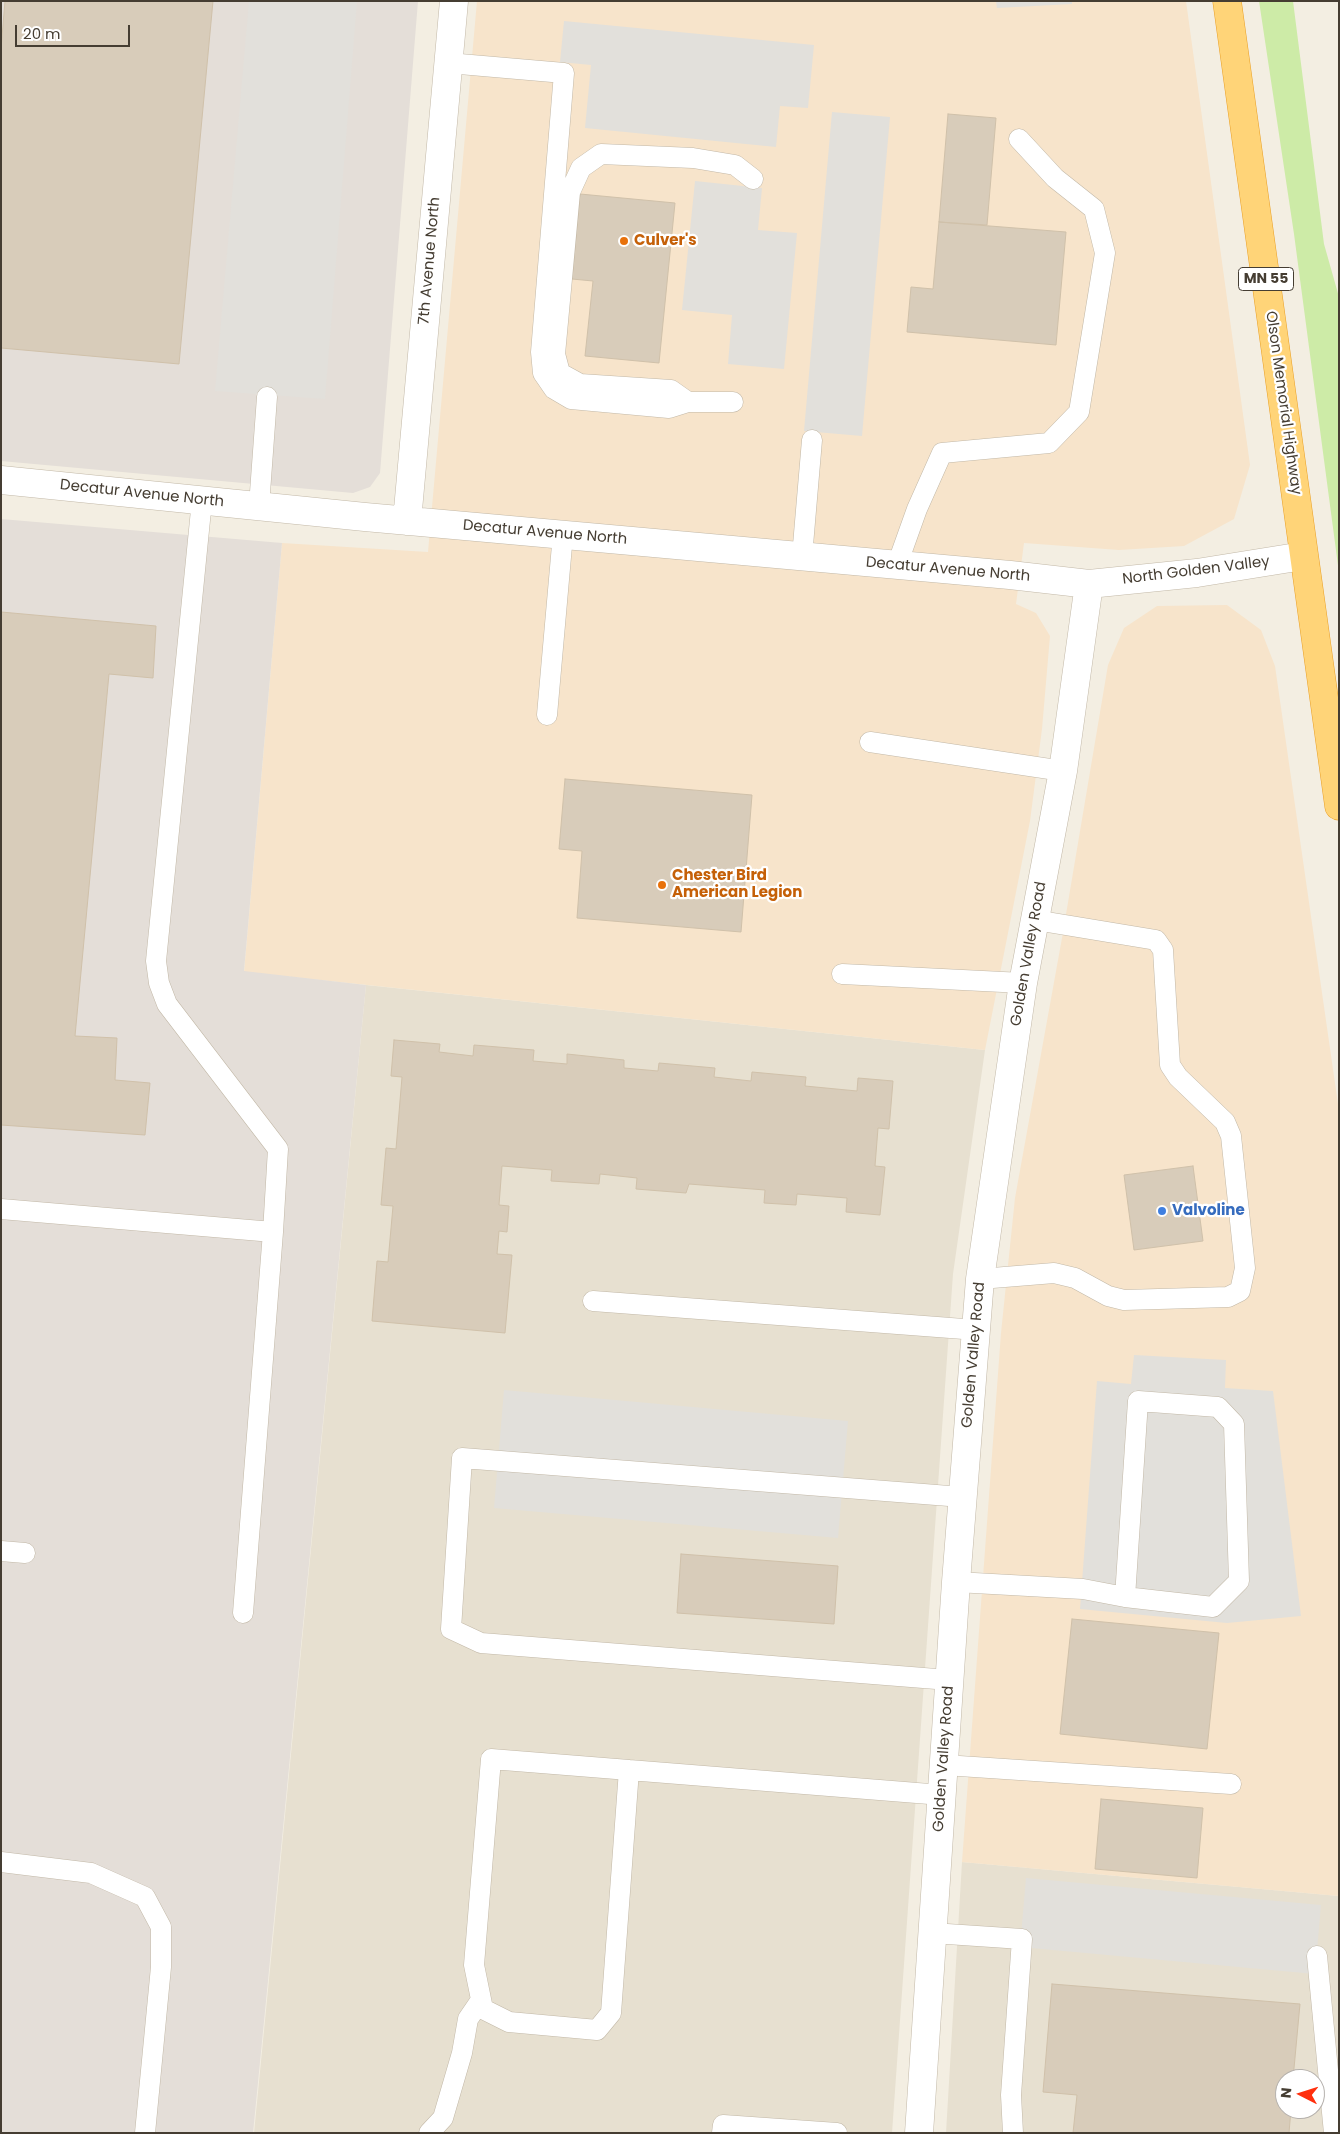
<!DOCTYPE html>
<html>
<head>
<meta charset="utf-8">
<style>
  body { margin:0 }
  #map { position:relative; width:1340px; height:2134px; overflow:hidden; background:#f3eee2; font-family:Poppins,sans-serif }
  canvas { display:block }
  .frame { position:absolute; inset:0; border:2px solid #453d32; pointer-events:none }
  .north { position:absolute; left:1275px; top:2069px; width:50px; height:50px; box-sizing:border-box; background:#fff; border:1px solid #b5b1ad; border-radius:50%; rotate:275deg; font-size:14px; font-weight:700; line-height:20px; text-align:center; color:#453d32 }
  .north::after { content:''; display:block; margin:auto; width:18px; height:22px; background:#ff2f0d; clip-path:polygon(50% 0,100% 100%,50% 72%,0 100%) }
  .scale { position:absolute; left:15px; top:25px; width:115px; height:22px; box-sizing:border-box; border:2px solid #453d32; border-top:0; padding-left:6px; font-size:15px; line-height:18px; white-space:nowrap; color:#453d32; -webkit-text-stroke:4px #fff; paint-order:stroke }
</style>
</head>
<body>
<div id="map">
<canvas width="1340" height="2134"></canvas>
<div class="frame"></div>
<div class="north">N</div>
<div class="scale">20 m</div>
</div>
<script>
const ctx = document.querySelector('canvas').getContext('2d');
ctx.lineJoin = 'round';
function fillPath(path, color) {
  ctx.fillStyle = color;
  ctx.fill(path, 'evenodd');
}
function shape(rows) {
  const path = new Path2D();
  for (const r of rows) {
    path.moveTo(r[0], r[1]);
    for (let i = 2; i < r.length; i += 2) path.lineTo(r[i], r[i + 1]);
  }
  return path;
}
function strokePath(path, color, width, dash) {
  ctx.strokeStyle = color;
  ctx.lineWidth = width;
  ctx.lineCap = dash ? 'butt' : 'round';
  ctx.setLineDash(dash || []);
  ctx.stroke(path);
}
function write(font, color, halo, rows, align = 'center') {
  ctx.font = font + ' Poppins,sans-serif';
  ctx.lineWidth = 4.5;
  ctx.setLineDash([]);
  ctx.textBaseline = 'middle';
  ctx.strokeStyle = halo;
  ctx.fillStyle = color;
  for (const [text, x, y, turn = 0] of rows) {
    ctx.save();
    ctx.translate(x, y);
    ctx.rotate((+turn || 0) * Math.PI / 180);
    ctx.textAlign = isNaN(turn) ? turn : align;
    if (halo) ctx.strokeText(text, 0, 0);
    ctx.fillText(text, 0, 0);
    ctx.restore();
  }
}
const residential = shape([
  [366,985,985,1050,953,1274,892,2133,254,2133],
  [962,1862,1339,1896,1339,2133,946,2133],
  [1285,2079,1315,2079,1315,2109,1285,2109]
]);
const commercial = shape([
  [477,1,1186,1,1250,465,1234,519,1184,546,1119,550,1024,543,1016,604,1036,613,1050,636,1042,729,1030,821,985,1050,244,972,282,543,428,552],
  [1227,605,1261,630,1275,666,1339,1111,1339,1896,962,1862,1001,1333,1015,1198,1062,938,1108,665,1124,628,1157,606]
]);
const industrial = shape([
  [1,1,418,1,380,473,370,487,353,493,1,461],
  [1,519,282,543,244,971,366,985,253,2133,1,2133]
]);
const green = shape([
  [1259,1,1293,1,1324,244,1339,297,1339,573,1294,234]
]);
const parking = shape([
  [249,1,357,1,325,399,215,391],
  [996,1,1072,1,1072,4,997,8],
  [564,21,814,45,808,108,780,106,776,147,585,128,591,65,560,62],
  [832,112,890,117,862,436,804,431],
  [695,181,762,188,758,230,797,233,784,369,728,364,732,315,682,310],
  [1134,1355,1226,1360,1225,1388,1273,1391,1301,1616,1227,1623,1080,1609,1097,1381,1131,1384],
  [504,1390,848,1421,838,1538,494,1508],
  [1026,1878,1321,1905,1315,1974,1020,1947]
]);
const building = shape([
  [5,1,213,1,179,364,1,348,1,49,5,1],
  [948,114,996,118,987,225,939,222,948,114],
  [580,194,675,203,659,363,585,356,593,281,572,279,580,194],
  [939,222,1066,232,1056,345,907,332,911,287,933,289,939,222],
  [1,612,156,626,153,678,109,674,75,1036,117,1038,115,1080,150,1083,145,1135,1,1125,1,612],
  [565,779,752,795,741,932,577,918,582,851,559,849,565,779],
  [394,1040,440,1044,439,1052,473,1056,474,1045,534,1050,533,1061,567,1064,567,1054,624,1060,624,1068,658,1071,659,1063,715,1068,714,1077,751,1081,752,1072,806,1077,805,1086,857,1091,858,1078,893,1081,889,1129,878,1128,875,1166,885,1167,880,1215,846,1212,847,1198,797,1194,796,1205,764,1203,765,1190,689,1184,686,1193,636,1189,637,1178,600,1174,599,1184,551,1181,552,1170,502,1166,499,1205,509,1206,507,1232,499,1231,497,1254,512,1255,505,1333,372,1321,377,1261,388,1262,393,1206,381,1205,386,1148,396,1149,402,1077,391,1076,394,1040],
  [1193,1166,1203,1241,1134,1250,1124,1175,1193,1166],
  [681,1554,838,1566,834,1624,677,1613,681,1554],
  [1072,1619,1219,1633,1207,1749,1060,1734,1072,1619],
  [1101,1799,1203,1808,1197,1878,1095,1869,1101,1799],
  [1052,1984,1300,2004,1293,2079,1285,2079,1285,2109,1291,2109,1289,2133,1073,2133,1077,2095,1043,2092,1052,1984]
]);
const service = shape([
  [448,63,564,73,541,352,543,373,554,389,571,399,669,408,688,402,733,402],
  [688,402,671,390,580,384,560,373,555,354,570,192,581,168,601,154,693,158,735,165,753,179],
  [259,506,267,397],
  [802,557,812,440],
  [897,565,917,509,942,453,1049,443,1079,412,1105,253,1094,209,1055,178,1019,139],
  [547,715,563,534],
  [870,742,1063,771],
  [842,974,1023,983],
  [1,1209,273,1232,278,1149,167,1004,159,983,156,961,202,500],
  [980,1279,1054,1273,1075,1278,1108,1296,1124,1300,1228,1297,1240,1291,1245,1268,1231,1136,1225,1122,1178,1077,1170,1065,1163,950,1156,940,1035,920],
  [593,1301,977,1330],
  [1,1551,25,1553],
  [956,1582,1083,1589,1125,1597,1138,1401,1218,1407,1234,1424,1239,1581,1213,1607,1125,1597],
  [243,1613,273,1232],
  [949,1680,481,1643,451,1629,462,1458,962,1497],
  [944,1765,1231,1784],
  [629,1770,611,2013,597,2030,509,2022,483,2009,474,1965,491,1759,942,1795],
  [1,1862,91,1873,145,1897,161,1927,161,1967,145,2133],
  [932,1933,1022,1939,1011,2095,1013,2133],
  [1317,1956,1334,2133],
  [429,2133,443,2118,462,2053,468,2019,481,2000],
  [722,2133,723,2125,837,2133]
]);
const tertiary = shape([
  [1,480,365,517,1010,575,1089,584,1197,573,1303,556],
  [407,521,454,1],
  [919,2133,956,1582,980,1279,1023,983,1063,771,1089,584]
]);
const trunk = shape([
  [1227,1,1339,806]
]);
const markers = [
  [624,241,5,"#e8710a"],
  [662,885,5,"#e8710a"],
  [1162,1211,5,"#3f7fe0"]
];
const shields = [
  [1266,279,55]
];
const shieldNames = [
  ["MN 55",1266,279]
];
const foodNames = [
  ["Culver's",634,241],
  ["Chester Bird",672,876],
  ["American Legion",672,893]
];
const streetNames = [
  ["7th Avenue North",430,261,-85],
  ["Olson Memorial Highway",1283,403,82],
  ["Decatur Avenue North",142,494,6],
  ["Decatur Avenue North",545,533,5],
  ["Decatur Avenue North",948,570,5],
  ["North Golden Valley",1196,571,-7],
  ["Golden Valley Road",1029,954,-80],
  ["Golden Valley Road",974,1355,-85],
  ["Golden Valley Road",944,1759,-86]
];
const shopNames = [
  ["Valvoline",1172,1211]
];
fillPath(residential, '#e7e0d0');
fillPath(commercial, '#f7e4cb');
fillPath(industrial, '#e4ded8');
fillPath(green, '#cdeba7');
fillPath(parking, '#e2e0db');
fillPath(building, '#d8ccba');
strokePath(building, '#d0c1aa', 1);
strokePath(service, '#c2b8a7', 21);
strokePath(tertiary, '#c2b8a7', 29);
strokePath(trunk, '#e99f26', 29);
strokePath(service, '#fff', 20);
strokePath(tertiary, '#fff', 28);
strokePath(trunk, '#ffd478', 28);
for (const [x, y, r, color] of markers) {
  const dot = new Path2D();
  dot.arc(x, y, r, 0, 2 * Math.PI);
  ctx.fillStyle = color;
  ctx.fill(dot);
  strokePath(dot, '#fff', 2);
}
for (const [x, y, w] of shields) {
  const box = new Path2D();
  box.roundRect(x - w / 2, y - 11.5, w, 23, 4);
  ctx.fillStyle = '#fff';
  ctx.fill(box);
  strokePath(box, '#453d32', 1);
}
write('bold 14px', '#453d32', null, shieldNames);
write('bold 15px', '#c56008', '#fff', foodNames, 'left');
write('15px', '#453d32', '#fff', streetNames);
write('bold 15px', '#366cbe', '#fff', shopNames, 'left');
</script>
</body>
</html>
